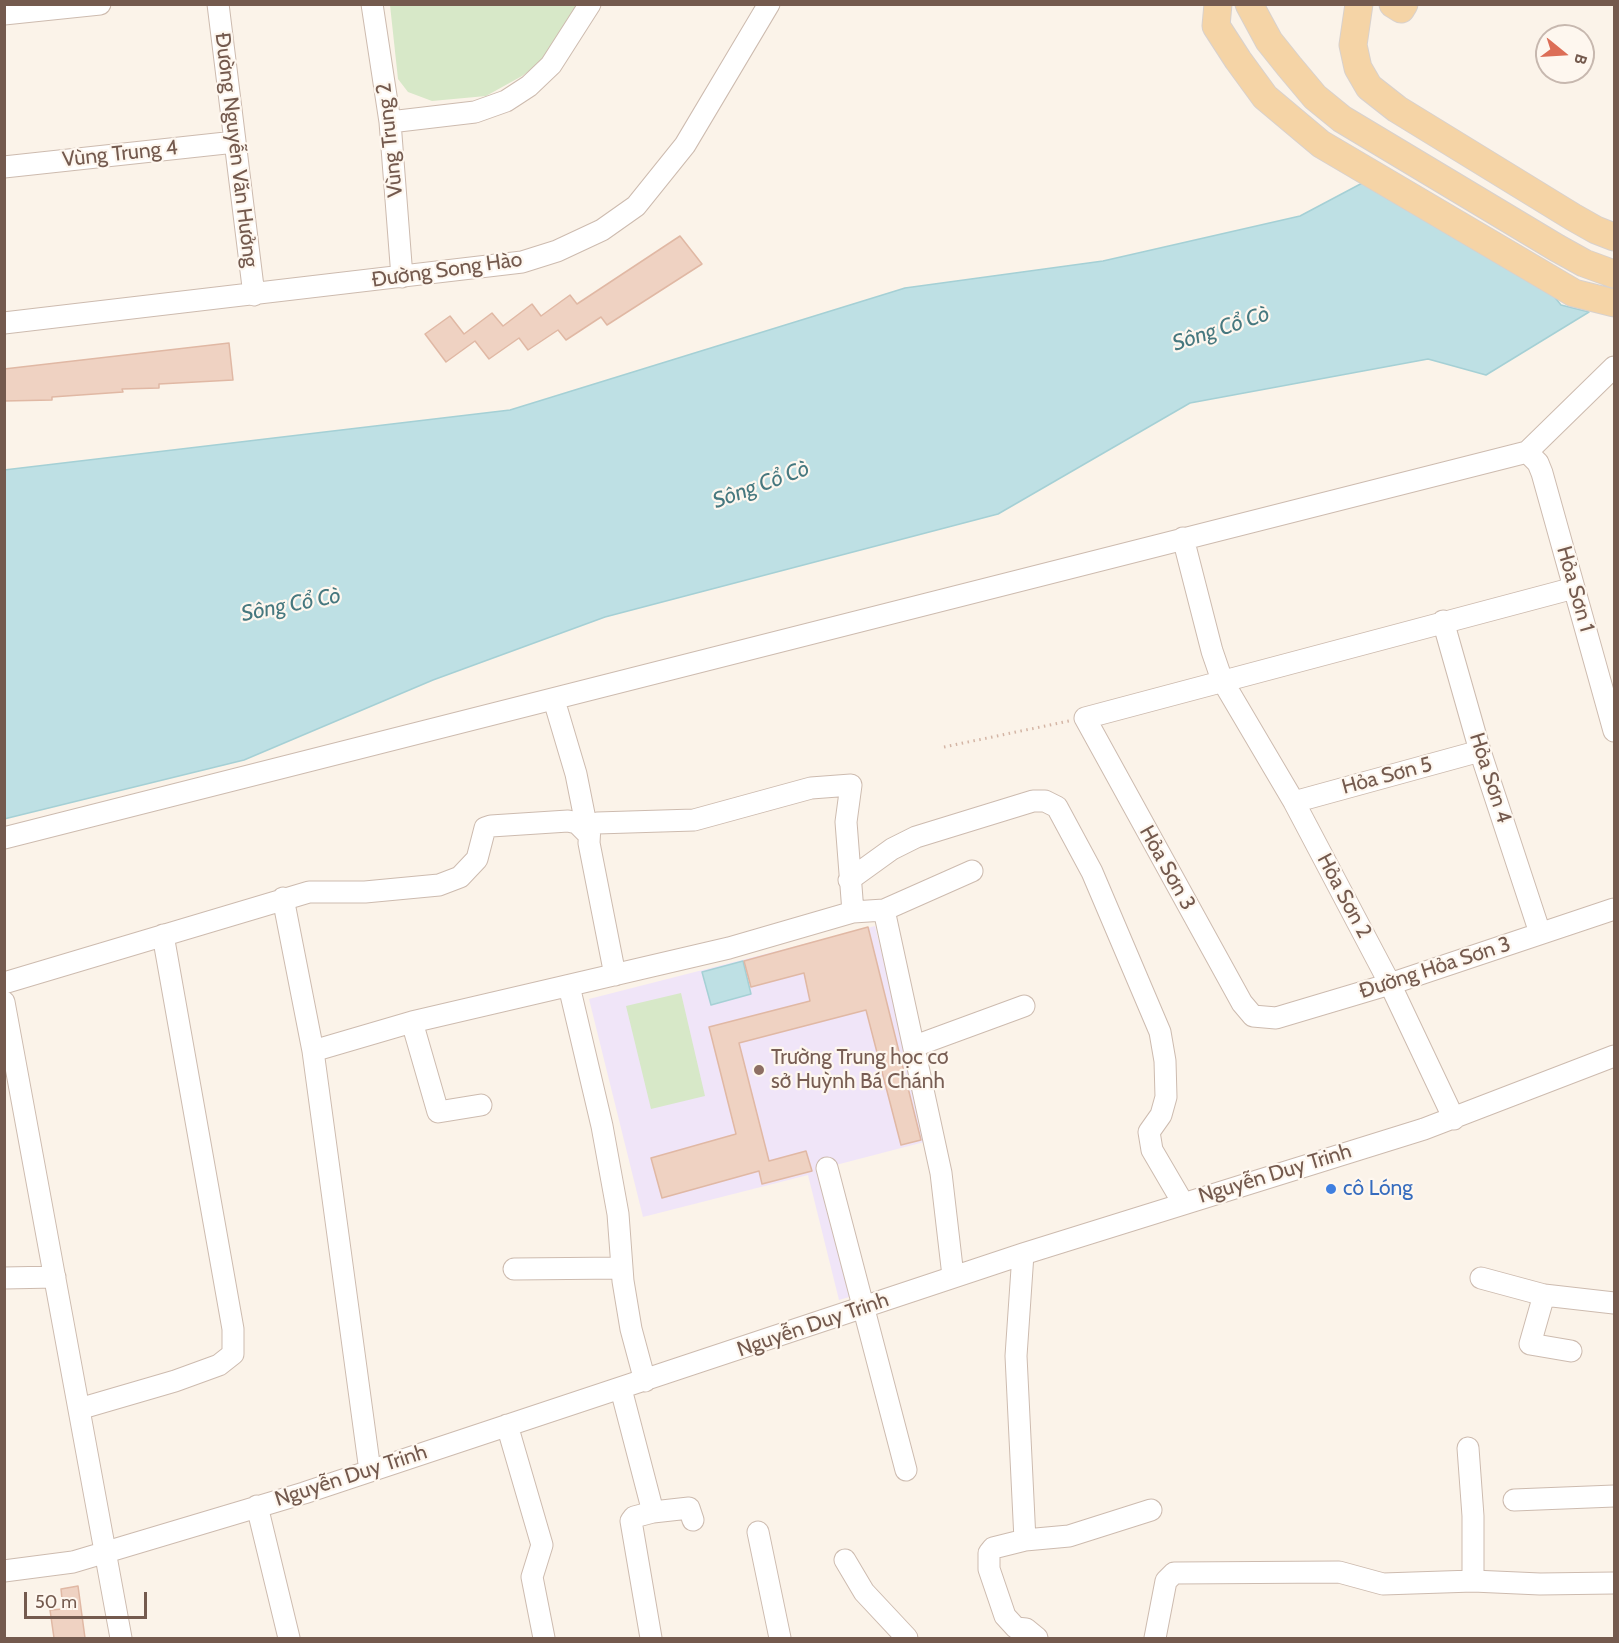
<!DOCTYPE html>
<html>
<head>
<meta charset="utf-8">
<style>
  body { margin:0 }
  #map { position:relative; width:1619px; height:1643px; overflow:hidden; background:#fbf3e9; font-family:Cabin,sans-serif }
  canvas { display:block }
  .frame { position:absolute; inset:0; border:6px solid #745a4e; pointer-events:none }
  .north { position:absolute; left:1535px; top:24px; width:60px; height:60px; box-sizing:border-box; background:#fef7ef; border:2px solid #c7b8af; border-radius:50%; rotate:108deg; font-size:16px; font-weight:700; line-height:24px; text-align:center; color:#745a4e }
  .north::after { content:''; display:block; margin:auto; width:21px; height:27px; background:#dc6e57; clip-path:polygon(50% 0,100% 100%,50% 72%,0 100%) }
  .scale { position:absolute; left:24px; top:1592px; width:123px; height:27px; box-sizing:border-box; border:3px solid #745a4e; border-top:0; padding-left:8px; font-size:18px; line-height:21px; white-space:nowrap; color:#745a4e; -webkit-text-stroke:4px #fef7ef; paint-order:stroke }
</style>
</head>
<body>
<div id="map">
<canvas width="1619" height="1643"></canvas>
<div class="frame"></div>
<div class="north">B</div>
<div class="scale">50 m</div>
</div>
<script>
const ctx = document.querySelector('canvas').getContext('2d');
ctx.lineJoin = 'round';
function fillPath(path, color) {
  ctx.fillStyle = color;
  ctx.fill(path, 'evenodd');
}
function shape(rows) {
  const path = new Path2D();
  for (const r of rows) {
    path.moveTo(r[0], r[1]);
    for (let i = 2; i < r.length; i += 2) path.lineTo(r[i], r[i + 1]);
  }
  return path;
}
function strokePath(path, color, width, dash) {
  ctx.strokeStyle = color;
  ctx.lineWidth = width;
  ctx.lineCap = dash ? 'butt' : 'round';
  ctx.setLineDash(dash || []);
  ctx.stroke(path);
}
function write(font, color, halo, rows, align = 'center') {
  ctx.font = font + ' Cabin,sans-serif';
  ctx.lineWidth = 4.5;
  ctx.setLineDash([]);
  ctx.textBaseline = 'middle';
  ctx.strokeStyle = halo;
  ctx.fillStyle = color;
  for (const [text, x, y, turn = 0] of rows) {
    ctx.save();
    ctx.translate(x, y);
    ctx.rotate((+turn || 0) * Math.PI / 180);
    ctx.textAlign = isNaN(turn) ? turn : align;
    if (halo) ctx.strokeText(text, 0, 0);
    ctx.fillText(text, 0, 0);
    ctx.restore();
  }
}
const education = shape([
  [875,926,928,1141,832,1166,863,1293,839,1300,808,1175,643,1217,589,999]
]);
const green = shape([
  [390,5,578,5,543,61,522,76,486,96,432,101,408,92,398,79],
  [681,993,705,1096,651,1109,626,1006]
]);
const water = shape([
  [1368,180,1545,285,1561,305,1589,312,1486,375,1428,359,1190,403,998,514,605,617,433,680,244,760,4,819,4,470,510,410,905,288,1103,261,1300,216,1368,180],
  [743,961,751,994,711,1005,702,972,743,961]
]);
const building = shape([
  [680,236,702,264,607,325,601,317,566,340,558,330,528,350,519,338,489,359,475,341,446,362,425,334,450,316,464,334,492,313,503,326,532,304,541,316,570,295,577,304,680,236],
  [229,343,233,380,159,384,159,388,122,389,123,392,52,397,52,400,4,401,4,369,229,343],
  [868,927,921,1140,901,1145,866,1010,739,1043,769,1161,806,1151,812,1171,762,1184,759,1171,662,1198,651,1158,736,1134,709,1027,810,1001,804,973,751,987,744,961,868,927],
  [78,1586,85,1638,54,1638,50,1610,63,1609,61,1589,78,1586]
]);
const path = shape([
  [944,747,1069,721]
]);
const minor = shape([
  [218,4,254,295],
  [372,4,390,122,402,277],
  [4,14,100,4],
  [390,122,475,112,506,101,529,86,551,65,590,4],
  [4,167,235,142],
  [4,323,522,262,557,251,602,230,636,206,685,145,769,4],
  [1527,452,1538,463,1542,473,1614,731],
  [1183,538,1212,651,1222,680,1294,802,1390,984,1454,1119],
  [1574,588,1085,718,1242,1003,1253,1016,1276,1018,1390,984,1614,909],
  [1443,621,1480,751,1540,933],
  [554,700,576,774,588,834],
  [1294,802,1480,751],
  [4,838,1527,452,1614,367],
  [849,880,892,849,916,837,1033,801,1045,801,1057,807,1092,872,1160,1032,1165,1061,1166,1097,1161,1115,1149,1132,1152,1150,1183,1203],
  [283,898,313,1051,370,1471],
  [884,910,941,1173,953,1276],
  [615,975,589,843,590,825,597,823,694,820,811,788,851,785,846,822,853,912],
  [4,983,309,892,365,892,439,885,460,877,477,859,485,828,491,826,568,821,577,823,588,834],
  [569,986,602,1126,618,1214,623,1281,631,1329,645,1381],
  [4,1002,121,1638],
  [412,1022,438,1112,481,1105],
  [915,1046,1024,1006],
  [313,1051,412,1022,729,948,853,912,884,910,972,871],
  [827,1168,906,1470],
  [1023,1254,1016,1356,1025,1540,993,1548,989,1553,989,1569,1005,1616,1016,1628,1026,1629,1037,1638],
  [514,1269,622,1268],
  [4,1278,55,1277],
  [1481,1278,1544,1295,1614,1303],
  [1544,1295,1530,1344,1571,1351],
  [621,1389,653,1512],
  [79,1409,175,1381,219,1365,233,1354,233,1329,163,935],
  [507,1425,542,1545,532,1577,544,1638],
  [1468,1448,1473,1516,1473,1581],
  [1514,1500,1614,1496],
  [257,1506,289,1638],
  [758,1532,780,1638],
  [1025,1540,1069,1536,1151,1510],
  [845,1560,864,1592,907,1638],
  [4,1571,73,1562,304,1493,1023,1254,1424,1129,1614,1056],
  [651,1638,631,1521,634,1517,653,1512,689,1508,693,1520],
  [1155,1638,1166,1581,1174,1573,1339,1572,1383,1584,1473,1581,1540,1584,1614,1583]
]);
const major = shape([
  [1218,4,1216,26,1238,60,1265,97,1321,144,1574,293,1614,303],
  [1249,4,1269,41,1289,66,1315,97,1342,119,1557,248,1584,263,1614,274],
  [1359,4,1353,45,1358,68,1369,87,1397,109,1573,217,1596,230,1614,237],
  [1393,4,1401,9,1404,4]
]);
const markers = [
  [759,1070,6,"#8d6e63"],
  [1331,1189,6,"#3f7fe0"]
];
const streetNames = [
  ["Vùng Trung 2",390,140,-96],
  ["Đường Nguyễn Văn Hưởng",236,150,83],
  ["Vùng Trung 4",120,154,-6],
  ["Đường Song Hào",447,270,-8],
  ["Hỏa Sơn 1",1575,589,74],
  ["Hỏa Sơn 5",1387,776,-15],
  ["Hỏa Sơn 4",1490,778,72],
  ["Hỏa Sơn 3",1167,868,61],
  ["Hỏa Sơn 2",1344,896,62],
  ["Đường Hỏa Sơn 3",1435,968,-18],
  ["Nguyễn Duy Trinh",1275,1174,-17],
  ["Nguyễn Duy Trinh",813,1325,-19],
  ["Nguyễn Duy Trinh",351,1476,-18]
];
const educationNames = [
  ["Trường Trung học cơ",771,1058],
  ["sở Huỳnh Bá Chánh",771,1082]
];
const shopNames = [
  ["cô Lóng",1343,1189]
];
const waterNames = [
  ["Sông Cổ Cò",1221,329,-18],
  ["Sông Cổ Cò",761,485,-20],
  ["Sông Cổ Cò",291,605,-11]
];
fillPath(education, '#f0e5f8');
fillPath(green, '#d7e8c8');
fillPath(water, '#bee0e4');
strokePath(water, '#a5d0d5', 1.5);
fillPath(building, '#efd2c2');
strokePath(building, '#e0b8a4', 1.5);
strokePath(minor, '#cdbbaf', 23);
strokePath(major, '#d8d1cd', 29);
strokePath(path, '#d4b5a5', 3, [1.5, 4.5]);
strokePath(minor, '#fff', 21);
strokePath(major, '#f5d4a6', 27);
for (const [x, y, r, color] of markers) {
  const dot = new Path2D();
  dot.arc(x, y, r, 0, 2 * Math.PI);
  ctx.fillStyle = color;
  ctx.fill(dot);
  strokePath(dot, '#fef7ef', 2);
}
write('21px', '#745a4e', '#fef7ef', streetNames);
write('21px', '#785e54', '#fef7ef', educationNames, 'left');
write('21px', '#366cbe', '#fef7ef', shopNames, 'left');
write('italic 22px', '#46787f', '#fef7ef', waterNames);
</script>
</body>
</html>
